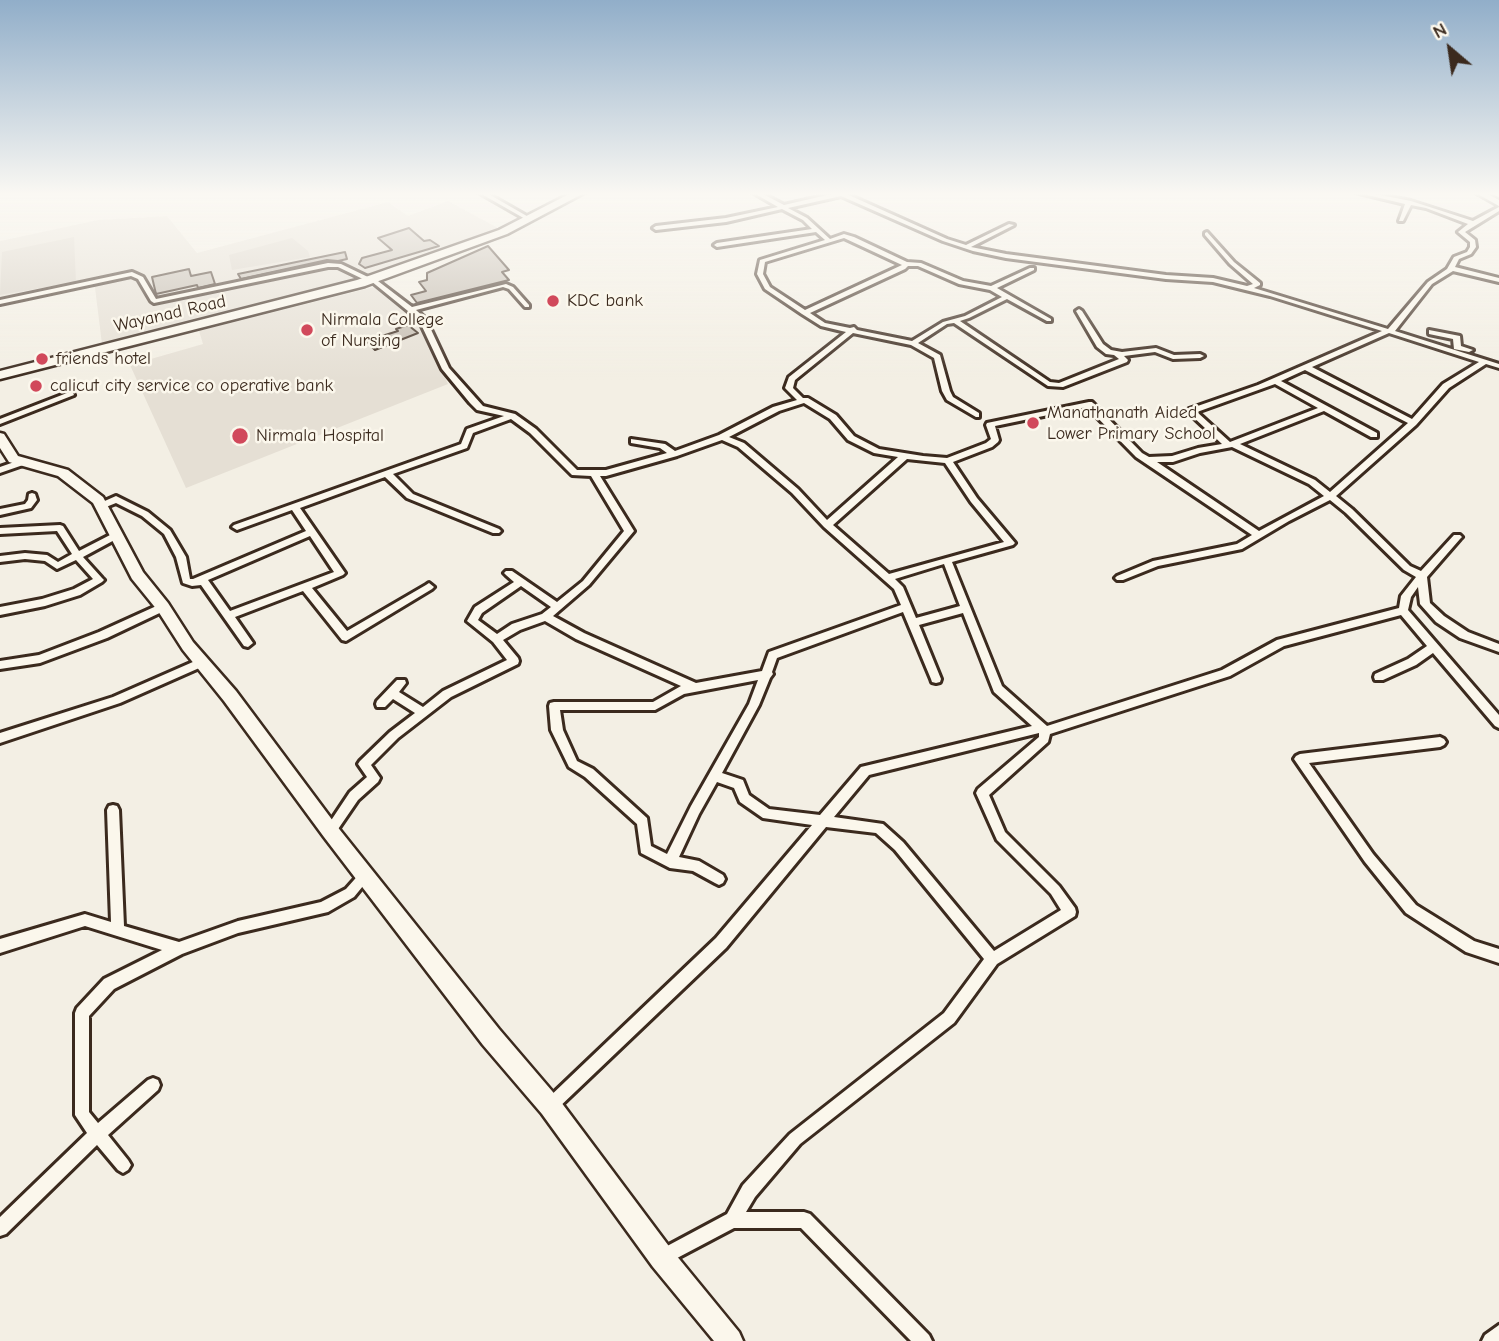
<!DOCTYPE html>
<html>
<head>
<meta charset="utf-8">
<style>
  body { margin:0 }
  #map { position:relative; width:1499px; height:1341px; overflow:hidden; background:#f3efe4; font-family:"Comic Neue",sans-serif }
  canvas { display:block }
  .north { position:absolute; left:1415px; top:14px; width:70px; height:70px; -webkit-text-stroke:5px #fbf7ec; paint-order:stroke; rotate:331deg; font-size:19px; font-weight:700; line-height:28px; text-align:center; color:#3b2a1e }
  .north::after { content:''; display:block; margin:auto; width:24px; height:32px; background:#3b2a1e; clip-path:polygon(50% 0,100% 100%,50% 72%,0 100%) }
</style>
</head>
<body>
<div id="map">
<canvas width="1499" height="1341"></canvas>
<div class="north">N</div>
</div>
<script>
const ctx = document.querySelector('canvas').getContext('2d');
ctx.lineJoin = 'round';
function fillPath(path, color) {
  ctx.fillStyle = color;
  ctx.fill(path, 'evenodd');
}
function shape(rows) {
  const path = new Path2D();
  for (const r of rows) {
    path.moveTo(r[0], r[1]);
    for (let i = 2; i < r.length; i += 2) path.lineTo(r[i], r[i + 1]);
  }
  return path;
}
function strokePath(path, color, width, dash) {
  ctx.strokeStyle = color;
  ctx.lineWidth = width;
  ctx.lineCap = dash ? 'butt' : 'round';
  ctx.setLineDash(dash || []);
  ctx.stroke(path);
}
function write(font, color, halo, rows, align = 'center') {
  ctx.font = font + ' "Comic Neue",sans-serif';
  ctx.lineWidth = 5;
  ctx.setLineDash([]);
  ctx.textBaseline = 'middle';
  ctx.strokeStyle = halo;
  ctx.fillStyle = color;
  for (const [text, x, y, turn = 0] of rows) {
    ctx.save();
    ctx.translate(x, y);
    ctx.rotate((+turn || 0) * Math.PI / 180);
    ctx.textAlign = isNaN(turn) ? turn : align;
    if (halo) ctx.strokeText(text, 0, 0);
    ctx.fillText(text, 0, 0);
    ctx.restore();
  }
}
const built = shape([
  [448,201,500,229,407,264,316,291,102,344,94,280,0,302,0,241,98,220,167,216,197,253,388,202,408,216],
  [378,286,417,317,448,384,186,488,130,365,203,344,199,331]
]);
const green = shape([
  [74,237,76,282,0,295,2,252],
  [292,238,308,251,310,257,232,270,229,255]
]);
const building = shape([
  [409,228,424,241,430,240,439,246,365,268,359,264,362,258,392,250,378,238,409,228],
  [488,246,509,270,502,272,509,280,417,303,411,295,426,291,419,282,427,280,427,273,488,246],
  [345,252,347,259,338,261,327,260,241,279,238,274,345,252],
  [189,269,191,276,211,272,215,284,198,288,197,285,156,294,152,277,189,269],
  [408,325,418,333,375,350,366,341,398,331,396,329,408,325]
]);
const street = shape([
  [478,192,485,192,532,219,527,220,478,192],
  [752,192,759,192,784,205,836,193,835,192,842,192,947,239,966,245,1009,224,1014,225,971,247,1006,254,1166,275,1213,278,1247,286,1253,284,1230,264,1205,235,1205,233,1207,232,1234,262,1260,283,1260,285,1254,288,1388,329,1428,282,1447,269,1454,257,1467,252,1470,247,1470,242,1458,232,1468,224,1426,208,1411,205,1403,221,1399,221,1405,204,1355,192,1365,192,1411,201,1473,221,1499,207,1499,211,1465,232,1475,240,1476,247,1471,254,1459,259,1455,267,1499,278,1499,282,1453,271,1432,284,1395,331,1499,364,1499,368,1486,364,1449,388,1416,425,1336,496,1352,509,1410,566,1421,571,1454,535,1460,535,1462,537,1460,539,1427,577,1430,603,1444,616,1468,632,1499,644,1499,652,1460,638,1436,622,1420,604,1418,587,1411,597,1408,610,1499,715,1499,728,1495,726,1433,653,1416,665,1383,680,1375,680,1374,677,1375,674,1408,659,1427,646,1401,615,1284,646,1230,676,1050,734,1048,742,989,795,1005,832,1059,886,1075,908,1076,912,1075,916,997,964,954,1023,800,1144,755,1197,746,1212,804,1212,810,1214,929,1335,932,1341,911,1341,801,1228,734,1228,662,1266,656,1264,654,1258,656,1252,727,1214,743,1185,790,1134,944,1013,984,959,895,850,876,833,826,827,726,948,555,1111,550,1113,545,1111,543,1106,545,1101,716,938,812,825,763,818,740,802,734,788,717,782,699,814,679,857,699,861,723,875,725,879,723,883,719,885,715,883,693,871,670,868,641,853,637,824,585,777,569,767,551,730,549,706,550,703,554,702,653,702,681,686,576,639,545,621,520,630,503,640,518,658,519,661,518,664,451,697,398,738,371,765,380,778,378,782,358,800,334,835,330,836,326,835,324,831,350,792,367,777,358,764,360,761,390,732,415,713,393,699,385,707,377,707,376,704,377,701,397,680,405,680,406,683,399,692,423,707,443,691,507,660,493,642,467,621,475,607,514,582,506,575,504,573,506,571,512,571,557,602,583,581,624,531,591,476,572,475,530,433,511,419,473,433,467,448,393,474,413,494,499,529,501,531,499,533,493,533,407,498,385,477,300,508,345,573,343,575,312,588,347,631,426,585,429,583,434,587,432,589,346,641,342,640,303,591,235,617,253,643,248,647,244,646,201,585,192,586,183,583,176,557,164,534,142,516,116,503,101,509,98,508,98,504,116,496,148,512,170,530,186,557,190,579,193,579,306,531,292,510,237,530,232,527,234,525,461,444,467,429,504,416,477,410,470,403,442,369,419,320,371,281,367,281,338,267,328,267,154,303,151,301,138,279,131,276,0,304,0,300,132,272,143,277,156,299,328,263,341,264,370,278,374,278,412,307,506,284,513,287,529,305,529,307,525,307,509,289,503,287,416,310,426,319,449,368,483,406,515,414,536,429,577,470,606,470,667,453,660,448,631,443,631,439,665,444,675,451,719,435,773,407,797,400,785,388,789,377,846,332,821,326,802,314,765,289,757,274,760,260,825,240,816,232,717,247,714,245,717,243,812,229,803,220,782,209,726,222,656,230,653,228,656,226,726,218,778,207,752,192],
  [841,196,943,241,973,251,1006,258,1166,279,1213,282,1270,296,1382,331,1258,385,1189,409,1189,413,1222,444,1198,448,1172,456,1149,457,1142,453,1092,402,1089,402,987,423,986,425,991,439,986,443,947,458,923,456,879,449,854,436,836,415,808,398,803,398,793,388,795,380,853,333,911,345,934,358,942,391,947,400,976,417,979,417,979,413,953,397,950,391,940,355,918,343,947,324,954,323,1048,386,1063,387,1127,362,1128,360,1124,356,1155,352,1173,359,1200,358,1204,356,1200,354,1174,355,1156,348,1122,352,1111,350,1103,344,1082,311,1079,309,1076,311,1097,347,1106,354,1114,355,1119,359,1059,383,1050,382,960,321,969,318,1007,299,1047,321,1051,321,1051,319,997,288,1034,270,1034,268,1030,268,991,286,963,281,921,263,907,262,854,237,844,234,830,239,807,218,788,208,841,196],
  [844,238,902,265,805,310,770,287,763,274,765,262,844,238],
  [908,266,918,266,959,284,990,290,1002,297,965,316,943,322,912,341,857,330,854,327,850,328,825,323,810,313,905,269,908,266],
  [1389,333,1479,362,1443,384,1412,419,1312,367,1389,333],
  [1305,370,1408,423,1330,492,1315,480,1240,444,1324,411,1371,437,1377,437,1377,433,1281,381,1305,370],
  [1275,384,1318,408,1230,442,1197,412,1275,384],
  [804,403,830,419,848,440,874,453,898,457,827,520,798,489,744,443,729,437,779,411,804,403],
  [1087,407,1136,457,1252,535,1237,544,1153,561,1117,576,1115,578,1117,580,1123,580,1158,566,1242,549,1289,521,1330,500,1346,513,1404,570,1416,577,1401,596,1399,608,1277,640,1222,670,1047,726,1002,686,952,562,1013,545,1015,543,977,498,953,462,992,447,998,442,999,440,995,426,1087,407],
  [722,440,738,447,792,493,824,527,894,589,901,605,769,652,762,671,696,683,584,633,553,616,589,585,634,531,600,476,606,476,677,456,722,440],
  [1232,447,1309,484,1324,496,1259,531,1157,462,1173,462,1200,453,1232,447],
  [907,459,945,463,971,502,1004,542,889,574,833,525,907,459],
  [310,536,334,572,230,611,208,580,310,536],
  [944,564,960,606,916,618,903,587,895,579,944,564],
  [521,586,551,607,542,614,512,624,497,634,478,620,482,613,521,586],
  [903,612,931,679,932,682,936,683,940,682,941,679,919,625,963,613,994,692,1032,726,861,767,820,815,769,809,749,795,743,780,722,773,759,705,770,678,773,674,772,672,777,658,903,612],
  [758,680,749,704,691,806,667,854,651,846,647,818,593,769,577,761,563,730,560,710,655,710,684,694,758,680],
  [1039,733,1039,737,978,789,976,793,997,840,1051,894,1061,910,994,951,903,842,883,824,834,817,869,775,1039,733],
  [1429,330,1460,336,1461,346,1473,350,1469,352,1454,349,1453,339,1429,334,1429,330],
  [67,393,73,393,74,395,0,424,0,419,67,393],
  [20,460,23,461,23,465,0,473,0,467,20,460],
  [32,493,35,494,37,500,31,508,0,515,0,509,25,504,28,500,29,494,32,493],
  [60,525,63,526,79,551,114,533,120,533,122,535,120,537,83,557,102,578,104,580,102,582,80,595,45,606,0,615,0,607,42,599,74,589,93,579,76,560,57,569,45,561,25,559,0,562,0,556,25,553,47,555,58,562,72,554,57,531,0,534,0,528,60,525],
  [163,603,168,607,166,610,107,638,40,663,0,669,0,661,39,655,99,632,163,603],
  [202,658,206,659,207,662,206,665,120,703,0,743,0,733,113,697,202,658],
  [1440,737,1444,739,1446,742,1444,745,1440,747,1309,763,1373,854,1416,905,1474,941,1499,949,1499,963,1466,952,1406,913,1365,862,1294,759,1296,756,1300,754,1440,737],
  [113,805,117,806,119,810,124,926,179,942,238,921,321,902,346,889,362,871,366,869,370,871,372,875,354,897,328,912,238,933,182,954,114,989,89,1016,89,1112,98,1123,148,1080,153,1078,158,1080,160,1085,158,1090,108,1135,128,1160,131,1165,128,1170,123,1173,118,1170,97,1145,6,1234,0,1236,0,1217,87,1133,75,1115,75,1013,77,1008,104,979,162,950,85,926,0,953,0,939,85,914,111,922,107,810,109,806,113,805],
  [1499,1325,1499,1341,1482,1341,1485,1335,1499,1325]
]);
const secondary = shape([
  [1474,192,1484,192,1499,200,1499,206,1474,192],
  [0,433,4,434,18,456,68,470,103,497,143,572,168,603,193,642,236,691,336,825,499,1029,558,1098,671,1249,739,1332,743,1341,714,1341,653,1267,542,1114,483,1045,324,837,224,701,183,650,158,611,132,579,93,503,58,476,9,462,0,448,0,433]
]);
const highway = shape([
  [573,192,586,192,507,234,365,286,0,379,0,371,357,280,499,230,573,192]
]);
const markers = [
  [553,301,7,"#d1495b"],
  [307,330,7,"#d1495b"],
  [42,359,7,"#d1495b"],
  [36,386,7,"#d1495b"],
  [1033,423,7,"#d1495b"],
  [240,436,9,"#d1495b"]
];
const farPoinames = [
  ["KDC bank",567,301],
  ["Nirmala College",321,320],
  ["of Nursing",321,341],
  ["friends hotel",56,359],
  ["calicut city service co operative bank",50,386],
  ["Manathanath Aided",1047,413],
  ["Lower Primary School",1047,434],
  ["Nirmala Hospital",256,436]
];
const farStreetnames = [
  ["Wayanad Road",170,314,-13]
];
fillPath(built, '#e5dfd4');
fillPath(green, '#d8d1c6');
fillPath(building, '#c3bbb0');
strokePath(building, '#3b2a1e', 2);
strokePath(street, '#3b2a1e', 6);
strokePath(secondary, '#3b2a1e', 5);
strokePath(highway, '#3b2a1e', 5);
fillPath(street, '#fbf7ec');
fillPath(secondary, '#fbf7ec');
fillPath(highway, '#fbf7ec');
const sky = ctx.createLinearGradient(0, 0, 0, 380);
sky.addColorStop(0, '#91aec9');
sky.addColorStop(0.51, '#faf8f3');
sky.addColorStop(1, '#faf8f300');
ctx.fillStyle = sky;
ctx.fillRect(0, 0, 1499, 380);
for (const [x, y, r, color] of markers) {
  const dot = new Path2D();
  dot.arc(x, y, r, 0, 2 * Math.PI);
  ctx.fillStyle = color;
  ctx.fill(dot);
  strokePath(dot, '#fbf7ec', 2.5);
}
write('18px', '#3b2a1e', '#fbf7ec', farPoinames, 'left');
write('18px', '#3b2a1e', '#fbf7ec', farStreetnames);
</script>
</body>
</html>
